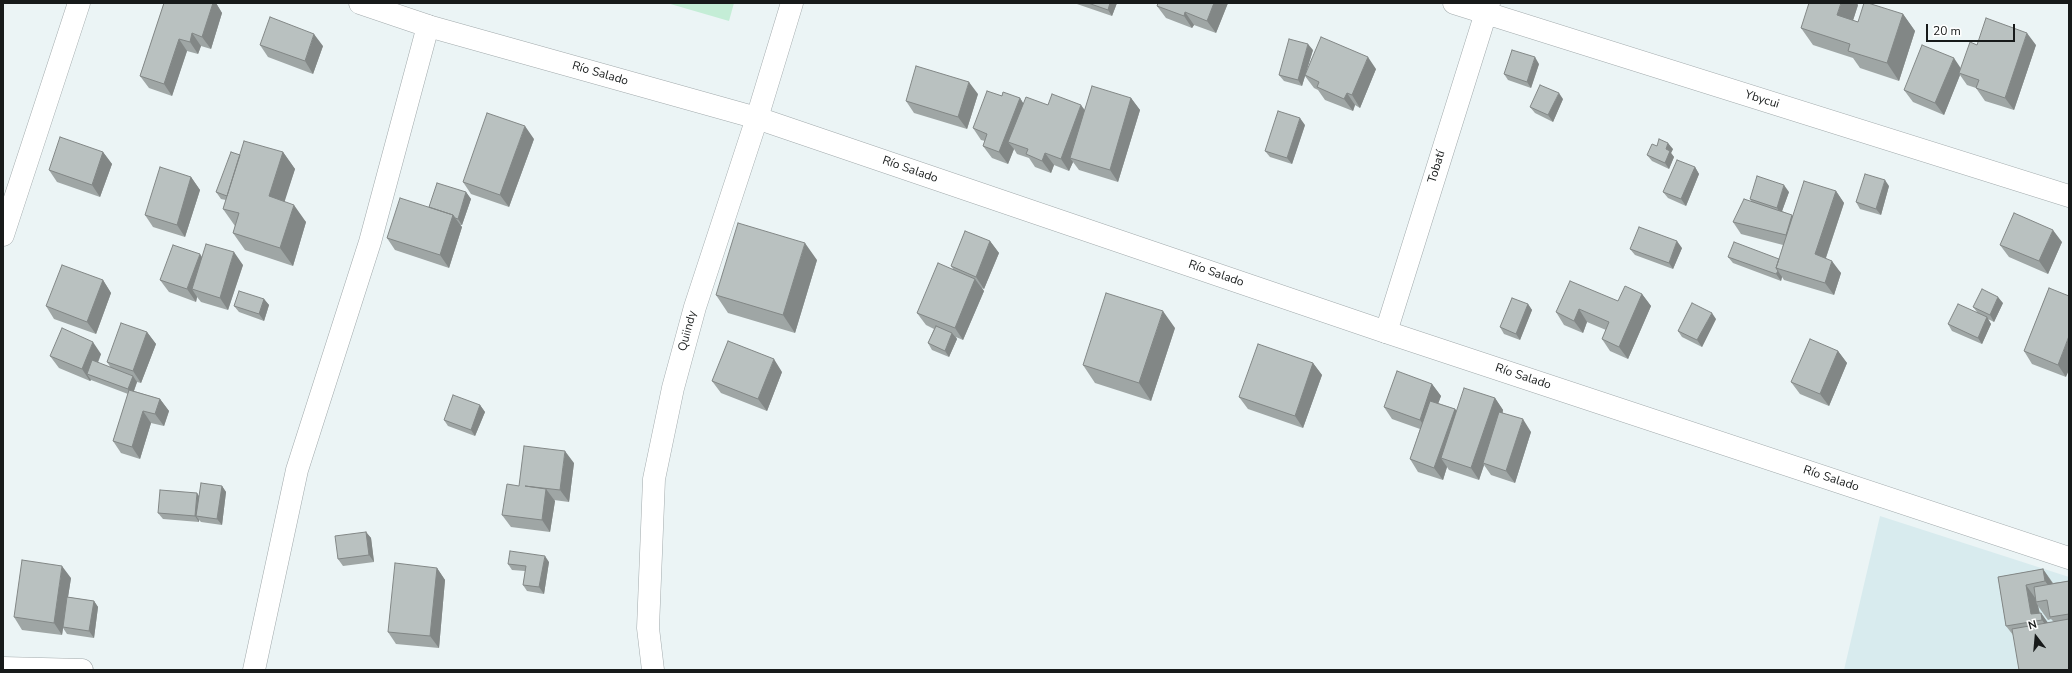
<!DOCTYPE html>
<html>
<head>
<meta charset="utf-8">
<style>
  body { margin:0 }
  #map { position:relative; width:2072px; height:673px; overflow:hidden; background:#ebf4f5; font-family:"Nunito Sans",sans-serif }
  canvas { display:block }
  .frame { position:absolute; inset:0; border:4px solid #171a1a; pointer-events:none }
  .north { position:absolute; left:2016px; top:617px; width:40px; height:40px; -webkit-text-stroke:3px #fff; paint-order:stroke; rotate:344deg; font-size:11px; font-weight:700; line-height:16px; text-align:center; color:#171a1a }
  .north::after { content:''; display:block; margin:auto; width:14px; height:18px; background:#171a1a; clip-path:polygon(50% 0,100% 100%,50% 72%,0 100%) }
  .scale { position:absolute; left:1926px; top:24px; width:89px; height:18px; box-sizing:border-box; border:2px solid #171a1a; border-top:0; padding-left:5px; font-size:12px; line-height:14px; white-space:nowrap; color:#171a1a; -webkit-text-stroke:3px #fff; paint-order:stroke }
</style>
</head>
<body>
<div id="map">
<canvas width="2072" height="673"></canvas>
<div class="frame"></div>
<div class="north">N</div>
<div class="scale">20 m</div>
</div>
<script>
const ctx = document.querySelector('canvas').getContext('2d');
ctx.lineJoin = 'round';
function fillPath(path, color) {
  ctx.fillStyle = color;
  ctx.fill(path, 'evenodd');
}
function shape(rows) {
  const path = new Path2D();
  for (const r of rows) {
    path.moveTo(r[0], r[1]);
    for (let i = 2; i < r.length; i += 2) path.lineTo(r[i], r[i + 1]);
  }
  return path;
}
function strokePath(path, color, width, dash) {
  ctx.strokeStyle = color;
  ctx.lineWidth = width;
  ctx.lineCap = dash ? 'butt' : 'round';
  ctx.setLineDash(dash || []);
  ctx.stroke(path);
}
function write(font, color, halo, rows, align = 'center') {
  ctx.font = font + ' "Nunito Sans",sans-serif';
  ctx.lineWidth = 3;
  ctx.setLineDash([]);
  ctx.textBaseline = 'middle';
  ctx.strokeStyle = halo;
  ctx.fillStyle = color;
  for (const [text, x, y, turn = 0] of rows) {
    ctx.save();
    ctx.translate(x, y);
    ctx.rotate((+turn || 0) * Math.PI / 180);
    ctx.textAlign = isNaN(turn) ? turn : align;
    if (halo) ctx.strokeText(text, 0, 0);
    ctx.fillText(text, 0, 0);
    ctx.restore();
  }
}
const built = shape([
  [1880,516,2069,577,2069,670,1844,670]
]);
const green = shape([
  [667,3,734,3,729,21]
]);
const street = shape([
  [1454,3,2069,196],
  [3,235,79,3],
  [1386,332,1489,3],
  [3,668,82,670],
  [254,670,297,470,370,242,428,26],
  [653,670,648,628,654,479,673,388,695,307,757,118,792,3]
]);
const secondary = shape([
  [360,3,428,26,757,118,1386,332,2069,558]
]);
const wall = shape([
  [164,3,216,3,222,13,211,49,201,46,198,54,187,51,172,96,149,88,140,76],
  [1074,3,1117,3,1112,16],
  [1228,3,1216,33,1194,25,1192,28,1166,18,1157,6],
  [1858,5,1853,20,1858,22,1903,14,1915,31,1899,81,1860,68,1853,58,1813,45,1801,28],
  [260,45,323,46,313,74,268,57],
  [1977,45,2036,45,2014,110,1985,101,1976,88,1967,85,1960,75,1944,115,1913,102,1904,90,1961,68],
  [1313,50,1306,72,1376,69,1360,108,1355,105,1353,111,1325,100,1318,90,1314,88,1305,76,1302,86,1284,81,1279,75],
  [1539,64,1531,88,1508,80,1504,74],
  [978,94,967,129,914,113,906,101],
  [1002,96,1020,98,1023,103,1048,105,1085,110,1131,98,1140,110,1118,182,1079,170,1073,162,1069,171,1054,165,1051,173,1035,167,1029,158,1017,154,1014,149,1008,164,992,158,983,146,985,141,981,140,973,128],
  [1563,99,1553,122,1535,113,1530,107],
  [1305,125,1292,164,1270,157,1265,151],
  [534,139,509,207,471,194,463,182],
  [1657,146,1673,149,1671,153,1674,157,1669,169,1652,161,1647,155],
  [103,152,112,164,100,197,57,182,49,170],
  [283,152,295,169,284,201,306,222,293,266,245,250,233,233,235,226,223,209,226,200,221,199,216,192,240,155],
  [1695,167,1699,174,1686,206,1668,198,1663,192],
  [191,177,200,190,185,237,153,227,145,215],
  [1889,186,1881,215,1860,209,1856,202],
  [1836,191,1844,203,1826,258,1841,273,1834,295,1784,280,1782,277,1781,281,1733,263,1728,257,1779,259,1783,245,1741,234,1733,222,1751,201,1750,199,1789,192,1782,211,1793,216],
  [466,192,471,199,462,225,460,225,462,227,449,268,395,250,387,238,429,207],
  [990,241,999,253,984,289,982,288,984,291,963,340,956,337,957,339,949,357,932,350,928,343,934,329,926,325,917,313,953,269,951,266],
  [2062,242,2048,274,2009,257,2000,245],
  [1682,248,1673,269,1635,255,1630,249],
  [202,257,243,265,228,310,201,302,197,297,196,302,169,292,160,280],
  [817,260,795,333,728,313,716,295],
  [103,280,111,293,96,334,54,319,46,306],
  [2049,288,2066,377,2032,364,2024,351],
  [1642,294,1651,306,1628,359,1610,351,1602,339,1606,330,1587,322,1583,333,1564,325,1556,312,1618,301],
  [264,299,269,305,264,321,239,312,234,306],
  [2003,303,1994,322,1988,319,1991,324,1982,344,1952,331,1948,324,1977,312,1973,307],
  [1528,304,1532,310,1520,340,1504,334,1500,327],
  [1716,319,1702,347,1682,337,1678,331],
  [1175,328,1151,401,1095,383,1083,365],
  [147,332,156,344,141,383,137,382,134,391,160,399,169,411,164,426,151,423,140,459,121,453,113,441,128,394,91,380,90,381,59,368,50,356,101,354,98,363,111,368,107,362],
  [1838,351,1847,363,1829,406,1800,394,1791,382],
  [1313,363,1322,375,1303,428,1248,409,1239,397],
  [782,372,767,411,721,393,712,381],
  [1432,384,1441,396,1438,403,1455,409,1457,411,1495,398,1503,410,1503,413,1531,432,1515,483,1491,475,1484,465,1479,480,1449,470,1447,467,1443,480,1418,472,1410,459,1420,429,1392,419,1384,407],
  [480,405,485,412,475,436,448,426,444,420],
  [574,463,569,502,554,500,555,501,550,532,511,527,502,515,519,486],
  [222,486,226,492,222,525,201,522,199,520,199,522,163,519,158,513,199,496],
  [366,532,371,538,374,562,343,566,338,559],
  [549,562,544,594,527,591,523,585,525,571,512,570,508,564],
  [437,568,445,580,439,648,396,644,388,632],
  [2043,569,2053,583,2069,581,2069,670,2013,635,2006,626,1998,577],
  [2038,606,2048,620,2051,619,2054,622,2048,623,2041,613,2040,613],
  [71,578,68,597,94,601,98,607,94,638,67,634,63,628,62,635,22,630,14,617]
]);
const shadedWall = shape([
  [213,3,216,3,222,13,211,49,202,37],
  [1110,3,1117,3,1112,16,1108,10],
  [1214,3,1228,3,1216,33,1207,21],
  [1841,3,1857,3,1858,5,1849,33,1837,15],
  [1185,12,1194,25,1192,28,1184,16],
  [1903,14,1915,31,1899,81,1887,63],
  [192,33,201,46,198,54,190,42],
  [2027,33,2036,45,2014,110,2005,98],
  [314,34,323,46,313,74,305,61],
  [179,39,187,51,172,96,164,84],
  [1308,44,1313,50,1302,86,1298,80],
  [1368,57,1376,69,1360,108,1352,95],
  [1535,57,1539,64,1531,88,1527,82],
  [1954,58,1962,70,1959,73,1960,75,1944,115,1935,103],
  [969,82,978,94,967,129,958,117],
  [1347,93,1355,105,1353,111,1344,99],
  [1559,93,1563,99,1553,122,1548,115],
  [1020,98,1028,111,1008,142,1014,149,1008,164,999,152],
  [1131,98,1140,110,1118,182,1110,170],
  [1081,105,1090,117,1070,158,1073,162,1069,171,1061,159],
  [1300,118,1305,125,1292,164,1287,158],
  [525,126,534,139,509,207,500,195],
  [1668,143,1673,149,1671,153,1674,157,1669,169,1665,163,1666,149],
  [103,152,112,164,100,197,92,185],
  [283,152,295,169,281,213,269,196],
  [1045,153,1054,165,1051,173,1042,161],
  [1695,167,1699,174,1686,206,1681,199],
  [191,177,200,190,185,237,177,225],
  [1885,180,1889,186,1881,215,1876,209],
  [1784,185,1789,192,1781,214,1777,208],
  [1836,191,1844,203,1823,266,1815,254],
  [466,192,471,199,462,225,458,219],
  [294,205,306,222,293,266,280,248],
  [453,215,462,227,449,268,440,255],
  [1792,215,1800,227,1794,248,1786,235],
  [2053,230,2062,242,2048,274,2039,261],
  [990,241,999,253,984,289,976,277],
  [1677,241,1682,248,1673,269,1669,263],
  [805,243,817,260,795,333,783,315],
  [234,252,243,265,228,310,220,298],
  [200,254,208,266,192,289,197,297,196,302,187,289],
  [1832,261,1841,273,1834,295,1825,283],
  [1778,271,1782,277,1781,281,1776,274],
  [975,279,984,291,963,340,955,328],
  [103,280,111,293,96,334,87,322],
  [1642,294,1651,306,1628,359,1619,347],
  [1998,297,2003,303,1994,322,1990,315],
  [264,299,269,305,264,321,259,314],
  [1528,304,1532,310,1520,340,1516,334],
  [1579,309,1587,322,1583,333,1574,321],
  [1163,311,1175,328,1151,401,1139,383],
  [1712,313,1716,319,1702,347,1697,340],
  [1987,317,1991,324,1982,344,1978,338],
  [147,332,156,344,141,383,133,371],
  [952,333,957,339,949,357,945,351],
  [2069,336,2069,370,2066,377,2058,365],
  [93,342,101,354,92,376,87,374,91,380,90,381,82,369],
  [1838,351,1847,363,1829,406,1820,394],
  [774,359,782,372,767,411,758,399],
  [1313,363,1322,375,1303,428,1295,416],
  [133,376,137,382,132,396,128,389],
  [1432,384,1441,396,1428,432,1420,420],
  [1495,398,1503,410,1485,464,1483,463,1484,465,1479,480,1471,468],
  [160,399,169,411,164,426,155,414],
  [480,405,485,412,475,436,471,430],
  [1455,409,1464,421,1441,458,1447,467,1443,480,1434,468],
  [143,411,151,423,140,459,132,447],
  [1523,419,1531,432,1515,483,1506,471],
  [565,451,574,463,569,502,560,490],
  [222,486,226,492,222,525,217,519],
  [546,489,555,501,550,532,542,520],
  [197,493,201,499,196,516,199,520,199,522,195,516],
  [366,532,371,538,374,562,369,555],
  [545,556,549,562,544,594,539,587],
  [62,566,71,578,62,635,54,623],
  [437,568,445,580,439,648,430,636],
  [2043,569,2055,587,2057,598,2045,581],
  [2026,585,2038,602,2036,602,2038,606,2041,620,2031,614],
  [94,601,98,607,94,638,89,631],
  [2041,613,2053,630,2054,637,2042,620]
]);
const building = shape([
  [164,3,213,3,202,37,192,33,190,42,179,39,164,84,140,76,164,3],
  [1088,3,1110,3,1108,10,1088,3],
  [1158,3,1214,3,1207,21,1185,12,1184,16,1157,6,1158,3],
  [1809,3,1841,3,1837,15,1858,22,1864,3,1868,3,1903,14,1887,63,1848,51,1850,44,1801,28,1809,3],
  [270,17,314,34,305,61,260,45,270,17],
  [1986,18,2027,33,2005,98,1976,88,1979,80,1959,73,1970,42,1977,45,1986,18],
  [1321,37,1368,57,1352,95,1347,93,1344,99,1317,87,1319,82,1305,75,1321,37],
  [1289,39,1308,44,1298,80,1279,75,1289,39],
  [1922,45,1954,58,1935,103,1904,90,1922,45],
  [1512,50,1535,57,1527,82,1504,74,1512,50],
  [916,66,969,82,958,117,906,101,916,66],
  [1540,85,1559,93,1548,115,1530,107,1540,85],
  [1092,86,1131,98,1110,170,1070,158,1092,86],
  [987,91,1002,96,1003,92,1020,98,999,152,983,146,987,134,973,128,987,91],
  [1052,94,1081,105,1061,159,1045,153,1042,161,1026,154,1028,149,1008,142,1026,97,1048,105,1052,94],
  [1278,111,1300,118,1287,158,1265,151,1278,111],
  [487,113,525,126,500,195,463,182,487,113],
  [60,137,103,152,92,185,49,170,60,137],
  [1659,139,1668,143,1666,149,1670,151,1665,163,1647,155,1652,144,1657,146,1659,139],
  [244,141,283,152,269,196,294,205,280,248,233,233,239,213,223,209,244,141],
  [231,152,240,155,227,196,216,192,231,152],
  [1677,160,1695,167,1681,199,1663,192,1677,160],
  [160,167,191,177,177,225,145,215,160,167],
  [1865,174,1885,180,1876,209,1856,202,1865,174],
  [1757,176,1784,185,1777,208,1750,199,1757,176],
  [1804,181,1836,191,1815,254,1832,261,1825,283,1776,268,1804,181],
  [437,183,466,192,458,219,455,218,453,215,429,207,437,183],
  [400,198,453,215,440,255,387,238,400,198],
  [1744,199,1792,215,1786,235,1733,222,1744,199],
  [2014,213,2053,230,2039,261,2000,245,2014,213],
  [738,223,805,243,783,315,716,295,738,223],
  [1639,227,1677,241,1669,263,1630,249,1639,227],
  [965,231,990,241,976,277,951,266,965,231],
  [1734,242,1779,259,1776,268,1778,271,1776,274,1728,257,1734,242],
  [206,244,234,252,220,298,192,289,206,244],
  [173,245,200,254,187,289,160,280,173,245],
  [938,263,975,279,955,328,917,313,938,263],
  [62,265,103,280,87,322,46,306,62,265],
  [1570,281,1618,301,1625,286,1642,294,1619,347,1602,339,1609,322,1579,309,1574,321,1556,312,1570,281],
  [2049,288,2069,296,2069,336,2058,365,2024,351,2049,288],
  [1982,289,1998,297,1990,315,1973,307,1982,289],
  [239,291,264,299,259,314,234,306,239,291],
  [1106,293,1163,311,1139,383,1083,365,1106,293],
  [1512,298,1528,304,1516,334,1500,327,1512,298],
  [1692,303,1712,313,1697,340,1678,331,1692,303],
  [1958,304,1987,317,1978,338,1948,324,1958,304],
  [121,323,147,332,133,371,107,362,121,323],
  [936,326,952,333,945,351,928,343,936,326],
  [62,328,93,342,82,369,50,356,62,328],
  [1810,339,1838,351,1820,394,1791,382,1810,339],
  [728,341,774,359,758,399,712,381,728,341],
  [1258,344,1313,363,1295,416,1239,397,1258,344],
  [92,360,133,376,128,389,87,374,92,360],
  [1397,371,1432,384,1420,420,1384,407,1397,371],
  [1464,388,1495,398,1471,468,1441,458,1464,388],
  [129,390,160,399,155,414,143,411,132,447,113,441,129,390],
  [453,395,480,405,471,430,444,420,453,395],
  [1430,401,1455,409,1434,468,1410,459,1430,401],
  [1499,412,1523,419,1506,471,1483,463,1499,412],
  [524,446,565,451,560,490,525,486,546,489,542,520,502,515,507,484,519,486,524,446],
  [201,483,222,486,217,519,196,516,201,483],
  [160,490,197,493,195,516,158,513,160,490],
  [366,532,369,555,338,559,335,536,366,532],
  [510,551,545,556,539,587,523,585,526,566,508,564,510,551],
  [22,560,62,566,54,623,14,617,22,560],
  [395,563,437,568,430,636,388,632,395,563],
  [2043,569,2045,581,2026,585,2031,614,2041,613,2042,620,2006,626,1998,577,2043,569],
  [2069,581,2069,614,2050,617,2047,600,2036,602,2034,587,2069,581],
  [67,597,94,601,89,631,63,627,67,597],
  [2069,619,2069,670,2019,670,2012,629,2069,619]
]);
const streetNames = [
  ["Río Salado",600,74,16],
  ["Ybycui",1762,100,17],
  ["Tobatí",1437,167,-73],
  ["Río Salado",910,170,19],
  ["Río Salado",1216,274,19],
  ["Quiindy",688,331,-75],
  ["Río Salado",1523,377,18],
  ["Río Salado",1831,479,18]
];
fillPath(built, '#d8ebee');
fillPath(green, '#c4edd6');
strokePath(street, '#a2aaac', 23);
strokePath(secondary, '#a2aaac', 23);
strokePath(street, '#fff', 22);
strokePath(secondary, '#fff', 22);
fillPath(wall, '#9fa6a5');
fillPath(shadedWall, '#828786');
fillPath(building, '#b9c1c0');
strokePath(building, '#828786', 1);
write('12px', '#171a1a', '#fff', streetNames);
</script>
</body>
</html>
